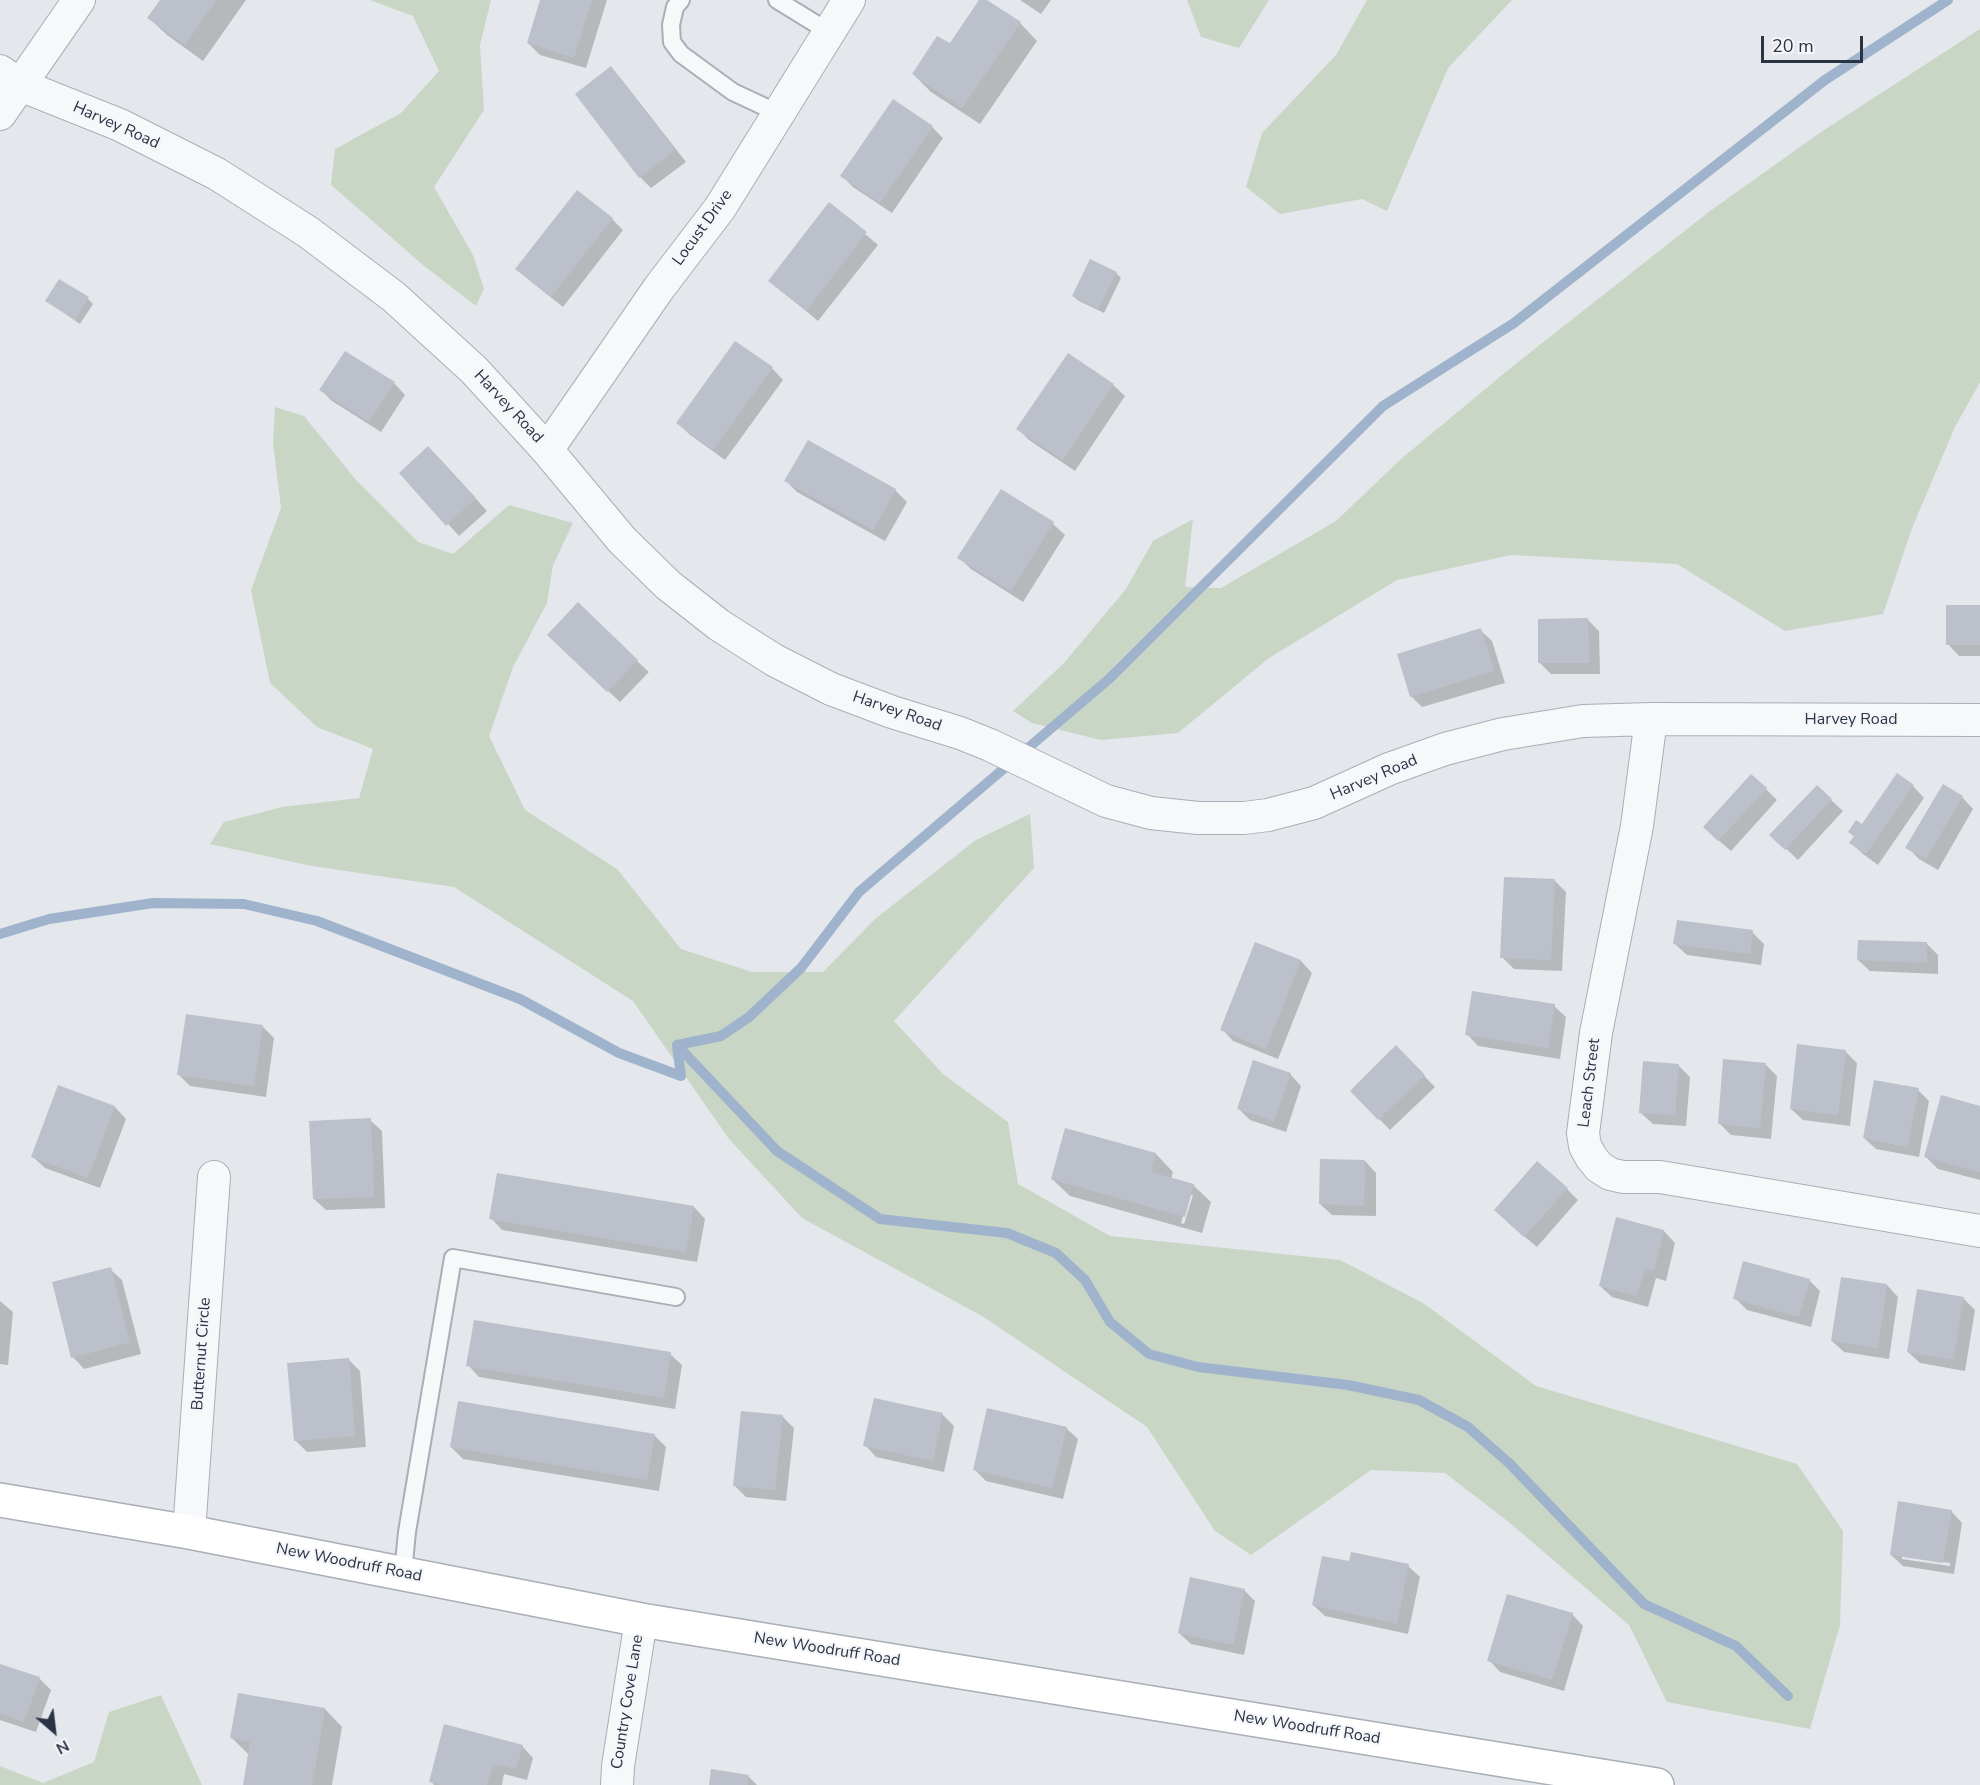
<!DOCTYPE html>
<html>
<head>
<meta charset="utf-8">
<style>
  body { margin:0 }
  #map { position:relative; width:1980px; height:1785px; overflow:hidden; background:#e4e7ec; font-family:"Nunito Sans",sans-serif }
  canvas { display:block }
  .north { position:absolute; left:24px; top:1701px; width:60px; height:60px; -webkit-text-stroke:4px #f4f6f9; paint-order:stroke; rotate:152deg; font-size:16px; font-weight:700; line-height:24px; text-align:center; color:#2b3445 }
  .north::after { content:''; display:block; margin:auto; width:21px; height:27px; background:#2b3445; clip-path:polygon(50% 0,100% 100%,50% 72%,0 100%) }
  .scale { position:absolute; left:1761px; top:36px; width:102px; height:27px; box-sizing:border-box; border:3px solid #2b3445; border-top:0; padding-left:8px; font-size:18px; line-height:21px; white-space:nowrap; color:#2b3445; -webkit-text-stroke:4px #f4f6f9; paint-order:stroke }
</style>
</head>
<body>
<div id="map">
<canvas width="1980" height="1785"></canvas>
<div class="north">N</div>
<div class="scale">20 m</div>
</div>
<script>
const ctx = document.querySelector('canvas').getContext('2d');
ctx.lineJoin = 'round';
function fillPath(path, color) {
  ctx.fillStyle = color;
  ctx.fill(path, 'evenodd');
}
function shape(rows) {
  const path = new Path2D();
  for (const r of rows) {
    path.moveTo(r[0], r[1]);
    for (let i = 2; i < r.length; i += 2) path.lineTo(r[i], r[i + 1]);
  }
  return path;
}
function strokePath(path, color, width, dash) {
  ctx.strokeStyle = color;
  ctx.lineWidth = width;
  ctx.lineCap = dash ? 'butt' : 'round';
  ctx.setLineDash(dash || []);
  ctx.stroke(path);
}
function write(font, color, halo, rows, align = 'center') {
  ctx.font = font + ' "Nunito Sans",sans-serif';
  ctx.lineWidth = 4.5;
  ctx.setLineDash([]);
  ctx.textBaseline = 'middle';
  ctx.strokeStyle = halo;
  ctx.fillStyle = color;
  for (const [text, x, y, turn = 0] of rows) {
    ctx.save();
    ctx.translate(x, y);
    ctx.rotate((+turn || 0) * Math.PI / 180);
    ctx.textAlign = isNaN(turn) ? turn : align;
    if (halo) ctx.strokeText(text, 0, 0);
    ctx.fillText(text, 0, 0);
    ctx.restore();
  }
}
const green = shape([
  [370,0,491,0,480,45,484,110,434,187,473,255,484,289,476,306,423,265,331,185,335,149,401,113,439,71,413,16],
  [1187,0,1269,0,1239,48,1201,37],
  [1367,0,1512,0,1448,68,1387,211,1362,199,1280,214,1246,187,1262,133,1336,55],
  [1980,29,1980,382,1955,427,1912,528,1883,614,1785,631,1677,564,1511,555,1397,580,1269,658,1178,733,1101,740,1032,723,1013,711,1064,663,1126,589,1153,541,1193,519,1185,587,1221,588,1336,521,1401,459,1513,366,1710,211,1821,132],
  [275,407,304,416,356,480,418,542,453,554,509,505,573,523,553,565,547,603,513,667,489,736,525,810,617,869,681,949,752,972,823,972,875,919,976,840,1030,814,1034,868,894,1021,943,1074,1008,1122,1018,1184,1110,1236,1340,1260,1423,1303,1536,1386,1797,1464,1843,1531,1840,1625,1810,1729,1667,1702,1629,1625,1510,1523,1445,1473,1371,1470,1251,1555,1215,1531,1147,1427,982,1316,802,1218,729,1139,633,1001,454,887,312,866,210,844,224,822,282,807,359,798,373,749,317,727,270,683,251,590,281,508,273,443],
  [161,1695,202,1785,0,1785,0,1766,43,1783,94,1762,109,1712]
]);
const shadow = shape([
  [162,0,246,0,203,61,167,35,149,18],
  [542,0,607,0,586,68,540,55,528,43],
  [980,0,984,0,1020,23,1037,41,980,124,931,92,913,74,950,46],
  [1020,0,1051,0,1041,14],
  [611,68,622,80,686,162,651,188,640,177],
  [932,127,943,138,892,213,853,187,842,176],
  [830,204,878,245,818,321,770,281],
  [612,219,623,230,563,307,529,280,517,269],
  [1116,273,1121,278,1104,313,1079,301,1073,296],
  [88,299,93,304,80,324,47,301],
  [772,368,783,380,725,460,689,434,678,423],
  [394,383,405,395,381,432,332,401,321,390],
  [1113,385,1125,396,1075,471,1029,440,1018,429],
  [808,442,895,490,907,502,885,541,797,492,786,481],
  [440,459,487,511,459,536,448,524],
  [1053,524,1065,535,1023,602,971,569,959,558],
  [1980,607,1980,656,1959,656,1948,644],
  [1588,620,1599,631,1600,674,1551,674,1540,663],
  [1480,630,1492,641,1505,683,1422,707,1411,696],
  [560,646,637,661,649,672,620,702],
  [1913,786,1924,798,1878,865,1863,854,1851,843,1855,837,1850,832,1863,826],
  [1766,789,1777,800,1731,851,1716,838],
  [1962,797,1973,809,1938,870,1919,859,1907,847],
  [1831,800,1843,811,1798,860,1772,835],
  [1554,880,1566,892,1562,971,1514,969,1502,957],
  [1752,932,1764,944,1761,965,1687,955,1675,944],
  [1256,944,1301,961,1312,973,1278,1059,1233,1041,1222,1029],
  [1927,944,1938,955,1938,974,1870,971,1858,960],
  [1554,1006,1566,1017,1560,1059,1478,1046,1467,1034],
  [262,1026,274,1038,266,1097,190,1086,179,1075],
  [1396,1047,1435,1087,1390,1130,1352,1091],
  [1846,1052,1857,1063,1850,1126,1803,1120,1791,1109],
  [1765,1064,1777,1076,1771,1139,1731,1135,1720,1124],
  [1678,1065,1690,1077,1686,1126,1653,1124,1641,1113],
  [1290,1074,1301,1086,1286,1132,1250,1120,1238,1108],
  [59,1087,115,1107,126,1119,100,1188,45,1168,33,1157],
  [1918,1090,1929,1101,1919,1157,1876,1149,1864,1138],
  [1980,1107,1980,1180,1938,1169,1926,1157],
  [370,1120,382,1131,385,1208,326,1210,314,1199],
  [1156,1154,1173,1172,1171,1179,1193,1185,1211,1202,1202,1233,1070,1196,1052,1179],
  [1190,1195,1193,1195,1184,1224,1181,1223],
  [1365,1161,1376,1173,1376,1216,1332,1215,1320,1204],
  [1567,1189,1578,1200,1537,1247,1507,1222],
  [694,1207,705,1219,697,1262,502,1230,491,1218],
  [1664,1231,1675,1243,1666,1281,1656,1278,1648,1307,1612,1297,1600,1286],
  [110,1269,122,1280,141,1354,84,1369,73,1357],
  [1809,1280,1820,1291,1811,1327,1747,1310,1735,1298],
  [1887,1285,1898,1297,1889,1359,1844,1352,1832,1341],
  [1964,1299,1975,1310,1965,1371,1920,1363,1908,1352],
  [0,1301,13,1312,8,1365,0,1364],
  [670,1354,682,1365,675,1409,479,1377,468,1365],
  [348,1359,360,1371,366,1447,307,1452,295,1440],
  [942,1414,954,1426,944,1472,876,1457,865,1445],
  [782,1416,794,1428,786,1501,746,1497,734,1485],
  [1066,1428,1078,1439,1063,1499,986,1481,974,1469],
  [654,1435,666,1447,659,1491,463,1459,451,1447],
  [1951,1511,1962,1523,1954,1574,1903,1566,1891,1555],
  [1902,1556,1950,1563,1950,1566,1902,1559],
  [1350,1563,1408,1566,1420,1577,1408,1634,1325,1616,1313,1605],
  [1244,1590,1255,1601,1244,1655,1191,1644,1179,1633],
  [1572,1614,1583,1626,1564,1691,1500,1672,1489,1660],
  [0,1665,39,1678,51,1690,36,1732,0,1720],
  [239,1695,325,1709,342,1727,332,1785,244,1785,249,1755,231,1737],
  [522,1746,533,1758,527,1780,504,1774,502,1785,434,1785,431,1781],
  [748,1776,757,1785,710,1785]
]);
const stream = shape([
  [0,934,49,919,153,903,244,904,317,921,520,999,619,1053,681,1076,677,1046],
  [677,1045,721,1036,749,1017,801,968,859,892,1109,679,1383,406,1514,323,1825,80,1948,0],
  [677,1045,777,1151,880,1219,1007,1233,1056,1253,1085,1280,1110,1322,1149,1354,1198,1367,1348,1385,1419,1400,1468,1427,1510,1464,1644,1604,1736,1646,1788,1696]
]);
const building = shape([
  [160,0,216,0,185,45,147,18],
  [540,0,592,0,574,58,527,43],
  [979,0,987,0,1021,22,962,108,912,74,937,36,950,43],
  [611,66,675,150,639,178,575,94],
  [893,99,933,126,880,203,840,176],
  [577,190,613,218,551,297,515,269],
  [829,202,867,232,806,311,768,281],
  [1090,259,1117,272,1098,309,1072,296],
  [59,279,89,297,75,320,45,301],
  [735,341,773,367,713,450,676,423],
  [345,351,395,382,369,422,319,390],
  [1068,353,1114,384,1063,460,1016,429],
  [808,440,896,489,873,530,784,481],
  [428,446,476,498,446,526,399,473],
  [1001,489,1054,522,1011,591,957,558],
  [578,602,638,660,607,692,547,635],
  [1946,605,1980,605,1980,645,1946,645],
  [1588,618,1589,663,1538,663,1538,619],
  [1481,628,1494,671,1410,697,1397,654],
  [1897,773,1914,785,1866,854,1849,843,1854,836,1848,832,1856,820,1862,824],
  [1751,774,1767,788,1718,841,1703,827],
  [1943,784,1963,796,1926,859,1905,848],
  [1817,785,1832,799,1785,850,1769,835],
  [1504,877,1555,879,1551,960,1500,958],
  [1677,920,1753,930,1750,954,1673,944],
  [1858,940,1927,942,1927,963,1857,960],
  [1255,942,1301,960,1266,1049,1220,1030],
  [1472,991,1555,1004,1548,1048,1465,1035],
  [186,1014,263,1025,254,1086,177,1075],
  [1797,1044,1846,1050,1838,1115,1790,1109],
  [1396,1045,1425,1075,1378,1120,1350,1091],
  [1723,1059,1766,1063,1760,1128,1718,1124],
  [1253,1060,1291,1073,1274,1121,1237,1109],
  [1643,1061,1679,1064,1675,1115,1639,1113],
  [1874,1080,1919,1088,1907,1147,1863,1138],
  [58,1085,115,1106,88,1178,31,1157],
  [1941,1095,1980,1106,1980,1172,1924,1157],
  [371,1118,374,1197,313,1199,309,1121],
  [1065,1128,1156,1153,1151,1172,1194,1184,1185,1217,1051,1179],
  [1320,1159,1365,1160,1364,1206,1319,1204],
  [1537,1161,1568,1188,1524,1237,1494,1210],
  [497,1173,694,1206,686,1252,489,1219],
  [1616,1217,1664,1230,1654,1270,1645,1268,1637,1296,1599,1286],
  [1743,1261,1810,1279,1799,1317,1733,1299],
  [111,1267,130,1342,71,1358,52,1282],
  [1841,1277,1887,1284,1878,1348,1831,1341],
  [1917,1289,1964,1297,1953,1360,1907,1352],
  [474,1320,671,1352,664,1398,466,1366],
  [349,1358,355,1436,294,1441,287,1363],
  [874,1398,943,1413,933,1461,863,1446],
  [458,1401,655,1434,647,1480,450,1447],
  [987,1408,1067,1427,1052,1488,973,1470],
  [741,1411,783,1415,775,1490,733,1486],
  [1898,1501,1952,1510,1943,1563,1890,1555],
  [1351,1552,1409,1564,1397,1624,1312,1605,1322,1556,1349,1561],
  [1190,1577,1245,1589,1233,1645,1178,1633],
  [1507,1594,1573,1613,1552,1680,1487,1661],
  [0,1664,40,1677,24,1722,0,1713],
  [238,1693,325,1708,312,1785,243,1785,250,1742,230,1738],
  [444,1724,523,1745,516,1769,493,1764,487,1785,441,1785,429,1782],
  [711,1769,749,1775,748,1785,709,1785]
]);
const lane = shape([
  [681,0,675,7,671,25,672,42,681,54,733,92,778,113],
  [777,0,829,32],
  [403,1573,407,1532,453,1258,676,1297]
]);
const street = shape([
  [0,71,20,85,120,125,217,174,308,232,394,297,474,370,547,450,622,540,668,585,719,625,774,660,831,689,892,712,960,733,990,745,1106,801,1151,813,1198,818,1244,818,1268,815,1314,803,1389,769,1445,749,1503,734,1583,721,1651,719,1980,720],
  [0,114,79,0],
  [547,450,659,288,720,208,849,0],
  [1651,719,1637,826,1596,1033,1583,1133,1585,1146,1591,1157,1599,1167,1610,1174,1623,1177,1660,1177,1980,1231],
  [189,1532,214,1177],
  [617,1785,618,1766,641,1620]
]);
const secondary = shape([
  [0,1500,189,1532,641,1620,1657,1785]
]);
const streetNames = [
  ["Harvey Road",116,126,24],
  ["Locust Drive",703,228,-54],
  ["Harvey Road",508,407,47],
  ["Harvey Road",897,712,19],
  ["Harvey Road",1851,720],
  ["Harvey Road",1374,778,-23],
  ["Leach Street",1590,1083,-83],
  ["Butternut Circle",202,1354,-86],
  ["New Woodruff Road",349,1563,11],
  ["New Woodruff Road",827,1650,9],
  ["Country Cove Lane",628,1702,-81],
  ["New Woodruff Road",1307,1728,9]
];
fillPath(green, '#c9d6c5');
fillPath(shadow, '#0003');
strokePath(stream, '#9fb4cc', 10);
fillPath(building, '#bbc0ca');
strokePath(lane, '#a9aeb7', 20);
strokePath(street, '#a9aeb7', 34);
strokePath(secondary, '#a9aeb7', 36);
strokePath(lane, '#f7f8fa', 16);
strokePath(street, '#f7f8fa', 32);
strokePath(secondary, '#fff', 33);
write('16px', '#2b3445', '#f4f6f9', streetNames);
</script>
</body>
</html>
